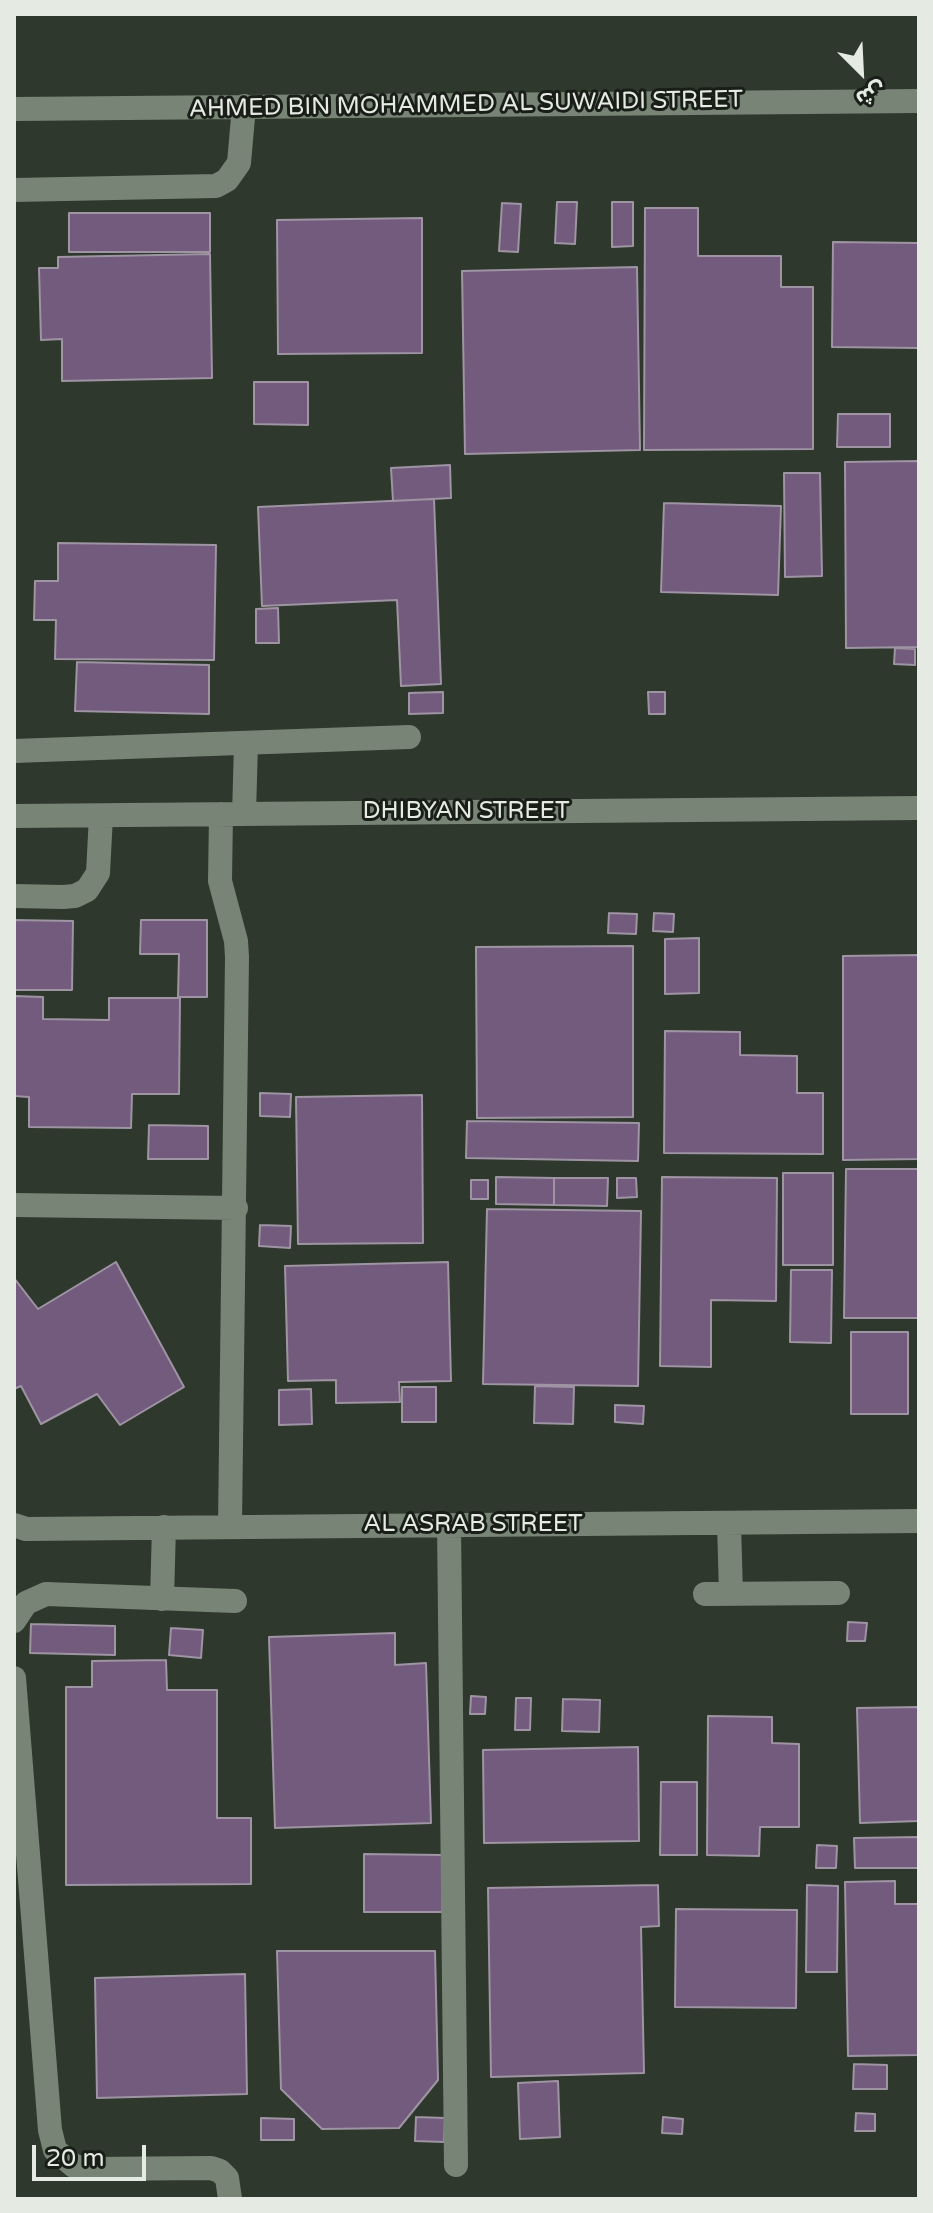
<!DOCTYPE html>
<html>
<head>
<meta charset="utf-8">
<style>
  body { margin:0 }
  #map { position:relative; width:933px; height:2213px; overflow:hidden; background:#2e382c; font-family:"Varela Round","Noto Sans Arabic",sans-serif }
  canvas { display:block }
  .frame { position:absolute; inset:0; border:16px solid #e5ebe3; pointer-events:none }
  .north { position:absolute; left:821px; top:32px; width:80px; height:80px; -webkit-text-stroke:6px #191e18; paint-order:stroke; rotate:156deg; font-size:22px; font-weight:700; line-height:32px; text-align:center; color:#e5ebe3 }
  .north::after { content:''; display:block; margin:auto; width:28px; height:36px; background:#e5ebe3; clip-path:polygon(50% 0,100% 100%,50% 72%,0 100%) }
  .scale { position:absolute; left:32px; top:2145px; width:114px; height:36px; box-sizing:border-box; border:4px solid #e5ebe3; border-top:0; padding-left:10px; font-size:24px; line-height:28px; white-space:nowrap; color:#e5ebe3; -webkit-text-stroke:6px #191e18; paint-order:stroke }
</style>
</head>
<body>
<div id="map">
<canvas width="933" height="2213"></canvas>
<div class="frame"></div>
<div class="north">ش</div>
<div class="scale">20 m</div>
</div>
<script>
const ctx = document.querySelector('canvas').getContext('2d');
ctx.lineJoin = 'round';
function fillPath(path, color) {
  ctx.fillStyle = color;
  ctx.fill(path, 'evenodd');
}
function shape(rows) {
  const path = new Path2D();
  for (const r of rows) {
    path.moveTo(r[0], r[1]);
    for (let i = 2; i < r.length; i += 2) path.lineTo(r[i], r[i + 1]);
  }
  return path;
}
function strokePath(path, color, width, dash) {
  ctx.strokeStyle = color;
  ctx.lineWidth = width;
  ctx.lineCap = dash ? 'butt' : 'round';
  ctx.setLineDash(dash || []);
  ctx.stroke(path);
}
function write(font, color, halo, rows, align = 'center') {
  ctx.font = font + ' "Varela Round",sans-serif';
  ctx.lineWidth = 6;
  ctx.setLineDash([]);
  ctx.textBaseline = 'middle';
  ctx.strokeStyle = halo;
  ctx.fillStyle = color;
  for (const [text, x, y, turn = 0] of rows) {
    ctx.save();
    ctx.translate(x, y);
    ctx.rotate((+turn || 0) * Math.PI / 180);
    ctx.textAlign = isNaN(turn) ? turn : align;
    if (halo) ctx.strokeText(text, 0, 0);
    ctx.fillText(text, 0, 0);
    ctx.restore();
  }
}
const building = shape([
  [557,202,577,202,575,244,555,243,557,202],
  [612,202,633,202,633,246,612,247,612,202],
  [502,203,521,204,518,252,499,251,502,203],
  [645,208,698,208,698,256,781,256,781,287,813,287,813,449,644,450,645,208],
  [69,213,210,213,210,252,69,252,69,213],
  [422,218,422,353,278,354,277,220,422,218],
  [833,242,919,243,918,348,832,347,833,242],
  [210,254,212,378,62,381,62,339,41,340,39,268,58,268,58,257,210,254],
  [637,267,640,450,465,454,462,271,637,267],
  [254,382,308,382,308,425,254,424,254,382],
  [838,414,890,414,890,447,837,447,838,414],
  [919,461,919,647,846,648,845,462,919,461],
  [450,465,451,498,393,501,391,468,450,465],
  [784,473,820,473,822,576,785,577,784,473],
  [434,499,441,684,401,686,397,600,262,606,258,507,434,499],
  [664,503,781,506,778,595,661,592,664,503],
  [58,543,216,545,214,660,55,659,56,620,34,620,35,581,58,581,58,543],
  [278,608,279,643,256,643,256,609,278,608],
  [895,648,915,649,915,665,894,664,895,648],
  [77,662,209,665,209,714,75,711,77,662],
  [443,692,443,713,409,714,409,693,443,692],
  [648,692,665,692,665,714,649,714,648,692],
  [609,913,637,914,636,934,608,933,609,913],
  [654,913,674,914,673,932,653,931,654,913],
  [14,920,73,921,72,990,14,990,14,920],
  [141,920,207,920,207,997,178,997,179,954,140,954,141,920],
  [699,938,699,993,665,994,665,939,699,938],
  [633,946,633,1117,477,1118,476,947,633,946],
  [919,955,919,1159,843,1160,843,956,919,955],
  [14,996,43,997,43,1019,109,1020,109,998,180,998,179,1094,132,1094,131,1128,29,1127,29,1097,14,1096,14,996],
  [665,1031,740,1032,740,1055,797,1056,797,1093,823,1093,823,1154,664,1153,665,1031],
  [260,1093,291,1094,290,1117,260,1116,260,1093],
  [422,1095,423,1243,298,1244,296,1097,422,1095],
  [467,1121,639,1123,638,1161,466,1158,467,1121],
  [149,1125,208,1126,208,1159,148,1159,149,1125],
  [846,1169,919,1169,919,1318,844,1318,846,1169],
  [783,1173,833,1173,833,1265,783,1265,783,1173],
  [496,1177,554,1178,554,1205,496,1204,496,1177],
  [662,1177,777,1178,776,1301,711,1300,711,1367,660,1366,662,1177],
  [554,1178,608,1178,607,1206,554,1205,554,1178],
  [617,1178,636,1178,637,1197,617,1198,617,1178],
  [471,1180,488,1180,488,1199,471,1199,471,1180],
  [487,1209,641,1211,638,1386,483,1384,487,1209],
  [260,1225,291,1226,290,1248,259,1246,260,1225],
  [116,1262,184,1387,120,1425,97,1394,41,1424,21,1386,14,1389,14,1278,38,1309,116,1262],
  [448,1262,451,1381,399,1382,400,1402,336,1403,336,1380,288,1381,285,1266,448,1262],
  [791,1270,832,1270,831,1343,790,1342,791,1270],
  [851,1332,908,1332,908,1414,851,1414,851,1332],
  [535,1386,574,1387,573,1424,534,1423,535,1386],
  [402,1387,436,1387,436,1422,402,1422,402,1387],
  [311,1389,312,1424,279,1425,279,1390,311,1389],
  [615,1405,644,1406,643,1424,615,1422,615,1405],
  [848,1622,867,1623,865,1641,847,1641,848,1622],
  [31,1624,115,1626,115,1655,30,1653,31,1624],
  [171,1628,203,1630,201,1658,169,1655,171,1628],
  [395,1633,395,1665,426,1663,431,1823,275,1828,269,1637,395,1633],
  [166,1660,167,1690,217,1690,217,1818,251,1818,251,1884,66,1885,66,1687,92,1687,92,1661,166,1660],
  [471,1696,486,1697,485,1714,470,1714,471,1696],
  [516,1698,531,1698,530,1730,515,1730,516,1698],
  [563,1699,600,1700,599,1732,562,1731,563,1699],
  [919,1707,919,1821,860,1823,857,1708,919,1707],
  [708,1716,772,1717,772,1743,799,1744,799,1827,760,1827,759,1856,707,1855,708,1716],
  [638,1747,639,1841,484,1843,483,1750,638,1747],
  [661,1782,697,1782,697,1855,660,1855,661,1782],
  [919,1837,919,1868,855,1868,854,1838,919,1837],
  [817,1845,837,1846,836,1868,816,1868,817,1845],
  [364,1854,442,1855,442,1912,364,1912,364,1854],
  [895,1881,895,1904,919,1904,919,2055,848,2056,845,1882,895,1881],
  [658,1885,659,1926,641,1927,644,2073,491,2077,488,1888,658,1885],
  [807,1885,838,1886,837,1972,806,1972,807,1885],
  [676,1909,797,1910,796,2008,675,2007,676,1909],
  [277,1951,435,1951,438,2080,399,2128,322,2129,281,2089,277,1951],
  [245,1974,247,2094,97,2098,95,1978,245,1974],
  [854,2064,887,2065,887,2089,853,2089,854,2064],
  [558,2081,560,2137,520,2139,518,2083,558,2081],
  [856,2113,875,2114,875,2131,855,2131,856,2113],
  [416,2117,445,2118,444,2142,415,2141,416,2117],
  [663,2117,683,2119,682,2134,662,2133,663,2117],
  [261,2118,294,2119,294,2140,261,2140,261,2118]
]);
const minor = shape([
  [14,109,919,101],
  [14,190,216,186,227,180,239,163,244,106],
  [14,751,409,737],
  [221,814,220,881,236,941,237,957,230,1526],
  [244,814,246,744],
  [14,816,919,808],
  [14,896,63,897,75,896,87,890,98,873,101,816],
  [14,1205,236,1208],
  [729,1523,731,1594],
  [14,1525,26,1529,919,1521],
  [449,1525,456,2165],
  [705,1594,838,1593],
  [162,1599,164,1527],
  [14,1621,26,1603,46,1594,235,1601],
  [14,1678,50,2130,55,2150,74,2166,88,2169,211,2168,220,2171,227,2178,230,2199]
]);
const streetNames = [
  ["AHMED BIN MOHAMMED AL SUWAIDI STREET",466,105,-1],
  ["DHIBYAN STREET",466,812],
  ["AL ASRAB STREET",473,1525]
];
fillPath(building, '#725b7d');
strokePath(building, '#9e94a3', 2);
strokePath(minor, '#788476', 24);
write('24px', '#e5ebe3', '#191e18', streetNames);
</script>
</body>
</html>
